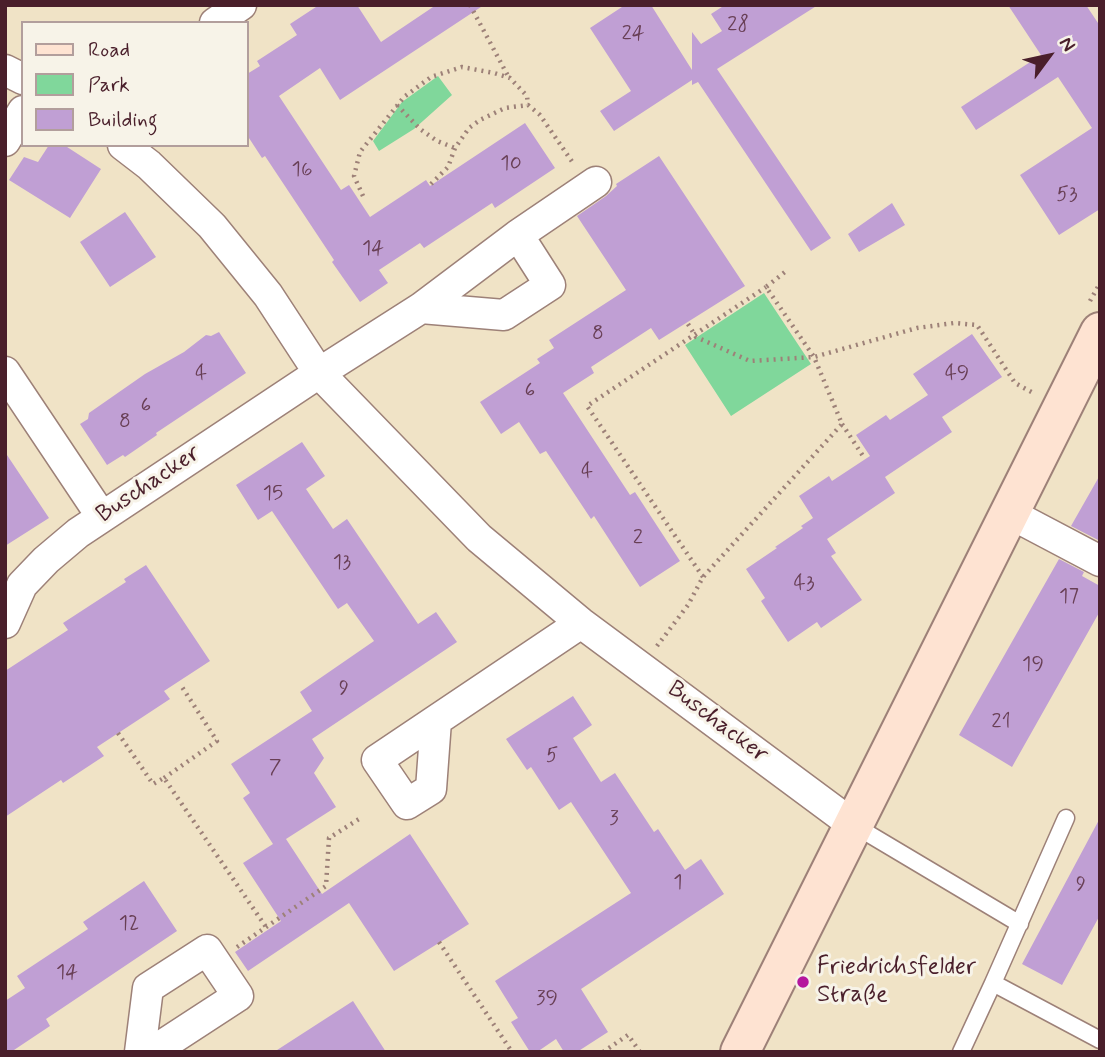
<!DOCTYPE html>
<html>
<head>
<meta charset="utf-8">
<style>
  body { margin:0 }
  #map { position:relative; width:1105px; height:1057px; overflow:hidden; background:#f0e3c6; font-family:Mynerve,sans-serif }
  canvas { display:block }
  .frame { position:absolute; inset:0; border:7px solid #4a1f2b; pointer-events:none }
  .legend { position:absolute; left:21px; top:21px; width:228px; height:126px; box-sizing:border-box; background:#f7f3e8; border:2px solid #b29e9c; margin:0; padding:9px 12px; list-style:none; font-size:21px; color:#4a1f2b }
  .legend li { display:flex; align-items:center; gap:14px; height:35px }
  .legend b { width:35px; border:2px solid #b29e9c }
  .north { position:absolute; left:1014px; top:21px; width:70px; height:70px; -webkit-text-stroke:5px #f7f3e8; paint-order:stroke; rotate:57deg; font-size:19px; font-weight:700; line-height:28px; text-align:center; color:#4a1f2b }
  .north::after { content:''; display:block; margin:auto; width:24px; height:32px; background:#4a1f2b; clip-path:polygon(50% 0,100% 100%,50% 72%,0 100%) }
</style>
</head>
<body>
<div id="map">
<canvas width="1105" height="1057"></canvas>
<div class="frame"></div>
<ul class="legend">
<li><b style="height:9px;background:#fee3d2"></b>Road</li>
<li><b style="height:19px;background:#80d79b"></b>Park</li>
<li><b style="height:19px;background:#c09fd4"></b>Building</li>
</ul>
<div class="north">N</div>
</div>
<script>
const ctx = document.querySelector('canvas').getContext('2d');
ctx.lineJoin = 'round';
function fillPath(path, color) {
  ctx.fillStyle = color;
  ctx.fill(path, 'evenodd');
}
function shape(rows) {
  const path = new Path2D();
  for (const r of rows) {
    path.moveTo(r[0], r[1]);
    for (let i = 2; i < r.length; i += 2) path.lineTo(r[i], r[i + 1]);
  }
  return path;
}
function strokePath(path, color, width, dash) {
  ctx.strokeStyle = color;
  ctx.lineWidth = width;
  ctx.lineCap = dash ? 'butt' : 'round';
  ctx.setLineDash(dash || []);
  ctx.stroke(path);
}
function write(font, color, halo, rows, align = 'center') {
  ctx.font = font + ' Mynerve,sans-serif';
  ctx.lineWidth = 6;
  ctx.setLineDash([]);
  ctx.textBaseline = 'middle';
  ctx.strokeStyle = halo;
  ctx.fillStyle = color;
  for (const [text, x, y, turn = 0] of rows) {
    ctx.save();
    ctx.translate(x, y);
    ctx.rotate((+turn || 0) * Math.PI / 180);
    ctx.textAlign = isNaN(turn) ? turn : align;
    if (halo) ctx.strokeText(text, 0, 0);
    ctx.fillText(text, 0, 0);
    ctx.restore();
  }
}
const green = shape([
  [438,76,452,95,414,129,379,151,373,141,402,102],
  [764,293,811,364,731,416,685,345]
]);
const building = shape([
  [319,5,357,5,381,42,436,5,484,5,340,100,320,68,279,96,341,190,349,185,370,217,426,180,430,186,525,123,555,168,495,208,492,203,424,248,420,243,379,270,388,283,360,302,332,262,334,260,265,156,262,158,247,135,247,74,260,66,257,61,297,35,290,24],
  [625,5,651,5,692,70,692,32,701,44,722,31,711,14,725,5,818,5,717,69,831,238,811,251,698,82,692,85,692,80,614,131,600,111,631,91,590,28],
  [1008,5,1086,5,1100,26,1100,209,1059,235,1020,175,1092,128,1058,77,976,130,961,107,1041,55],
  [49,145,64,145,101,169,70,218,9,180,24,157,38,162],
  [659,156,745,286,659,340,651,328,591,367,594,373,563,393,630,495,635,492,680,561,640,587,594,516,591,519,546,451,540,454,519,422,501,434,480,402,540,363,537,359,554,348,549,340,626,290,577,216,606,196,617,186,616,184],
  [892,203,905,225,859,252,848,234],
  [125,212,156,257,110,287,80,242],
  [219,332,246,373,156,433,157,435,125,457,123,455,107,465,80,424,88,419,89,413,145,374,184,352,206,335,211,336],
  [972,334,1002,377,942,417,952,432,885,477,895,493,827,539,836,553,831,556,862,600,821,628,817,622,788,642,761,601,765,598,746,569,777,548,775,547,803,528,801,526,813,518,799,496,829,476,832,481,870,456,856,435,886,415,890,420,928,395,913,374],
  [302,442,325,476,306,489,333,529,347,519,418,624,436,612,457,642,312,739,324,758,314,773,336,807,286,839,322,894,410,834,469,924,394,971,349,903,248,971,235,952,281,921,243,863,273,844,243,798,250,793,231,764,312,711,300,692,374,641,347,603,338,609,272,511,258,520,236,485],
  [5,452,49,518,5,546],
  [1100,475,1100,541,1071,526],
  [1059,559,1084,572,1082,576,1100,586,1100,611,1012,767,959,735],
  [146,565,210,661,164,691,170,699,97,747,104,756,63,783,61,780,5,817,5,671,68,630,63,623,126,582,124,579],
  [573,696,592,725,573,738,601,782,615,773,654,832,658,829,685,870,701,859,724,894,581,989,608,1032,577,1052,564,1052,556,1039,537,1052,530,1052,511,1022,518,1018,495,981,631,893,571,802,559,810,531,767,527,770,506,739],
  [1100,818,1100,915,1062,985,1022,964],
  [144,881,177,931,46,1019,50,1026,11,1052,5,1052,5,1001,25,988,17,976,88,929,83,922],
  [353,1001,386,1052,274,1052]
]);
const path = shape([
  [470,5,508,76],
  [397,105,420,129,437,141,455,148],
  [431,184,448,167,455,148,469,128,480,120,505,108,528,105,540,115,573,163],
  [363,196,354,176,360,152,404,97,431,77,462,67,494,73,510,78,527,96,528,105],
  [1090,301,1100,283],
  [688,324,696,337,750,361,814,357,917,328,954,323,977,325,1015,383,1035,394],
  [842,424,865,459],
  [703,577,587,406,766,287],
  [657,646,688,605,703,577,842,424,814,357,766,287,785,272],
  [118,733,153,784,164,778,266,927],
  [164,778,217,741,182,687],
  [439,942,512,1052],
  [237,947,326,886,329,838,359,819],
  [603,1052,628,1035,640,1052]
]);
const lane = shape([
  [852,824,1020,924],
  [993,983,1066,818],
  [961,1052,993,983,1100,1040]
]);
const street = shape([
  [215,23,241,5],
  [5,70,23,79],
  [5,141,23,111],
  [123,145,149,165,212,226,268,295,319,373,479,538,581,623,852,824],
  [421,308,504,315,550,285,518,235],
  [5,372,102,517],
  [1009,513,1100,561],
  [5,623,22,585,46,560,78,533,319,373,421,308,518,235,596,182],
  [436,721,431,789,407,804,377,760,581,623],
  [140,1052,148,988,207,950,238,996,152,1052]
]);
const secondary = shape([
  [740,1052,1100,332]
]);
const markers = [
  [803,982,7,"#b5179e"]
];
const numberNames = [
  ["28",738,26],
  ["24",633,35],
  ["10",511,165],
  ["16",302,171],
  ["53",1067,196],
  ["14",373,250],
  ["8",598,335],
  ["4",201,375],
  ["49",957,375],
  ["6",530,392],
  ["6",146,407],
  ["8",125,423],
  ["4",587,473],
  ["15",273,495],
  ["2",638,539],
  ["13",342,564],
  ["43",804,585],
  ["17",1069,598],
  ["19",1033,666],
  ["9",344,690],
  ["21",1001,723],
  ["5",552,757],
  ["7",275,769],
  ["3",614,820],
  ["1",678,884],
  ["9",1081,886],
  ["12",129,925],
  ["14",67,974],
  ["39",547,1000]
];
const streetNames = [
  ["Buschacker",149,485,-34],
  ["Buschacker",717,723,37]
];
const poiNames = [
  ["Friedrichsfelder",817,968],
  ["Straße",817,996]
];
fillPath(green, '#80d79b');
fillPath(building, '#c09fd4');
strokePath(lane, '#9d8178', 19);
strokePath(street, '#9d8178', 33);
strokePath(secondary, '#9d8178', 42);
strokePath(path, '#9d8178', 4.5, [2, 5]);
strokePath(lane, '#fff', 16);
strokePath(street, '#fff', 30);
strokePath(secondary, '#fee3d2', 38);
for (const [x, y, r, color] of markers) {
  const dot = new Path2D();
  dot.arc(x, y, r, 0, 2 * Math.PI);
  ctx.fillStyle = color;
  ctx.fill(dot);
  strokePath(dot, '#f7f3e8', 2.5);
}
write('21px', '#683f55', null, numberNames);
write('24px', '#4a1f2b', '#f7f3e8', streetNames);
write('24px', '#4a1f2b', '#f7f3e8', poiNames, 'left');
</script>
</body>
</html>
